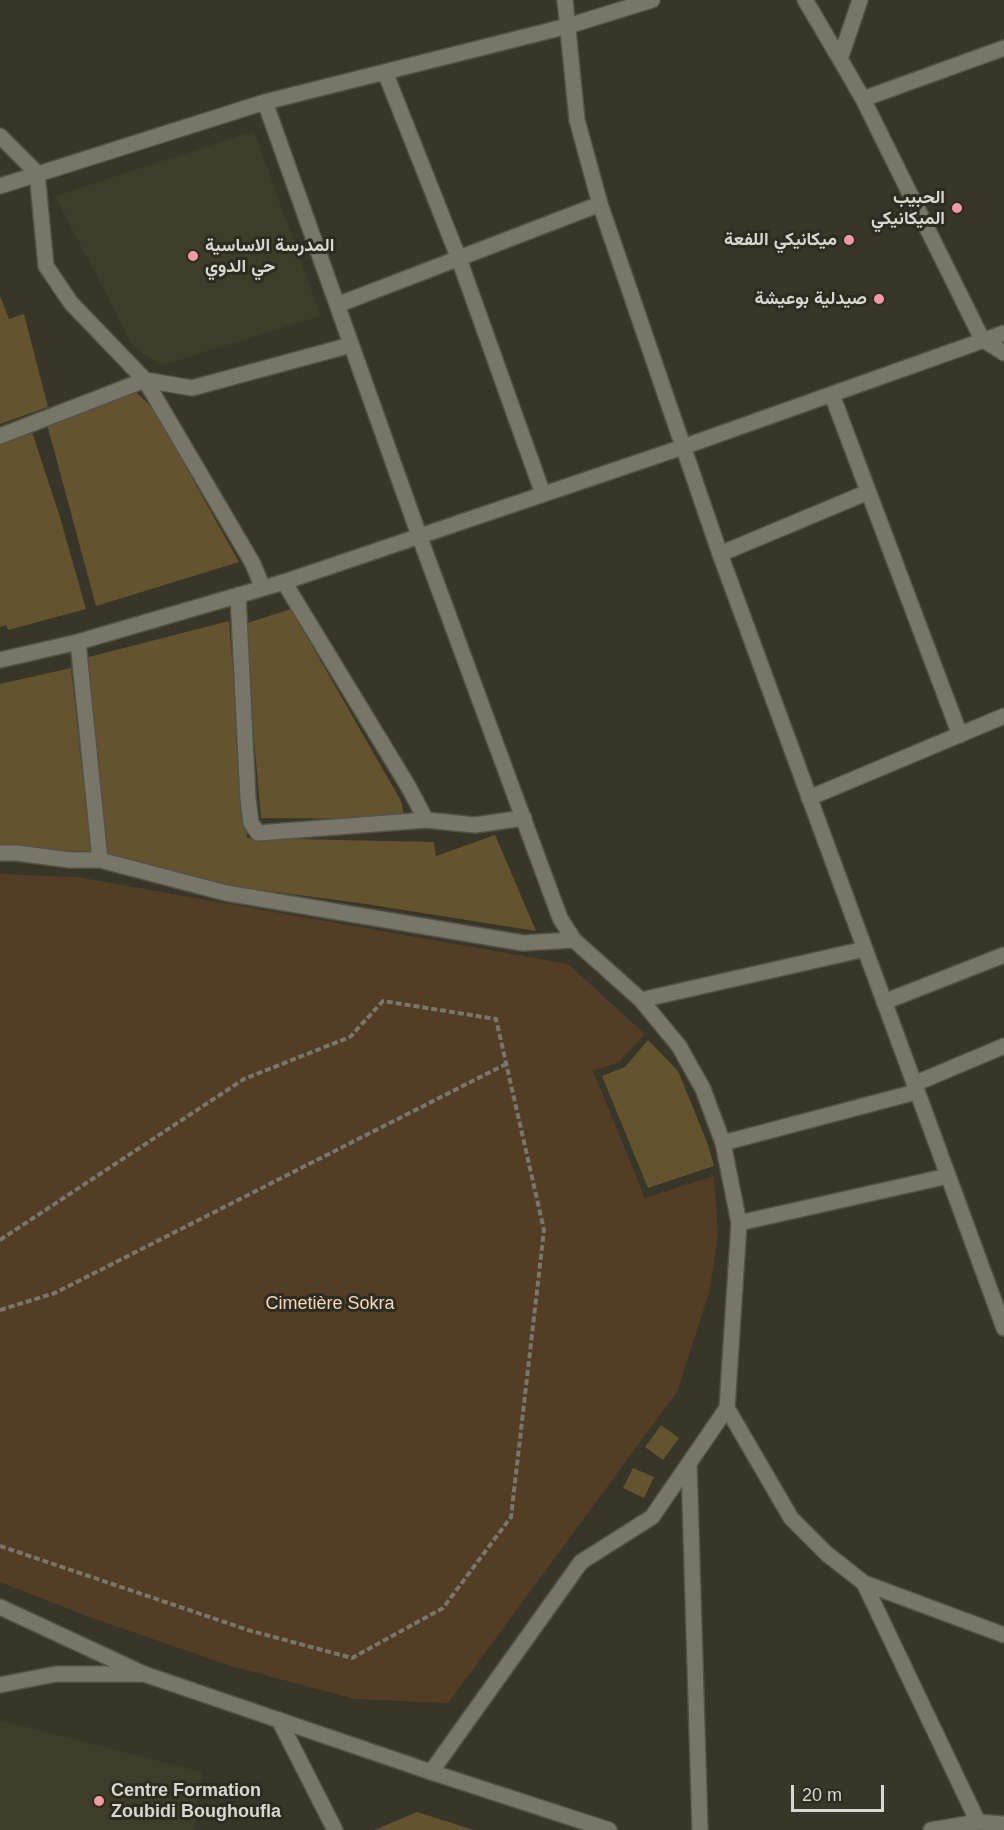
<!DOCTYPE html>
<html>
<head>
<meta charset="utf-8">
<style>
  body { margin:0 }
  #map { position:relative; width:1004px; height:1830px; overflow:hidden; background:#373629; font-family:Helvetica,sans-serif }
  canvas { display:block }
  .scale { position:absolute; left:791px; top:1785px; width:93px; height:27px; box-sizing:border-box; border:3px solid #d8d8d0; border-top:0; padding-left:8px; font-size:18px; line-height:21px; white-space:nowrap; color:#d8d8d0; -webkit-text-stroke:4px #2d2c20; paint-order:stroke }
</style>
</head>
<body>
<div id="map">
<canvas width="1004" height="1830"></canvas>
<div class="scale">20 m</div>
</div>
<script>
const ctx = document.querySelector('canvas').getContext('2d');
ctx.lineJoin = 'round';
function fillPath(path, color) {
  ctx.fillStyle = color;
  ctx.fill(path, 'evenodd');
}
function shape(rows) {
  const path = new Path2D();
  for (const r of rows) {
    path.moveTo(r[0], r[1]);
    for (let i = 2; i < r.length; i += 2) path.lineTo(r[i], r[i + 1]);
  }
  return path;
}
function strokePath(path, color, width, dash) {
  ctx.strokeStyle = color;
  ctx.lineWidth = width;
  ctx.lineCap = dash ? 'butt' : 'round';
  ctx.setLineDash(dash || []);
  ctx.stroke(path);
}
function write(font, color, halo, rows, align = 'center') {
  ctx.font = font + ' Helvetica,Vazirmatn,sans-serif';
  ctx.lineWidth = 6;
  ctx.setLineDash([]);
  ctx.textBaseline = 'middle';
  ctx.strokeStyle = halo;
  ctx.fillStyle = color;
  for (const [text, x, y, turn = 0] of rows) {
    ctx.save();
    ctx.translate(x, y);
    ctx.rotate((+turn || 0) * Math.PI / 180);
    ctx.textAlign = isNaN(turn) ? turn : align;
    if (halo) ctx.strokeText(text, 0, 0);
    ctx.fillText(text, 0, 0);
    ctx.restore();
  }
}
const built = shape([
  [254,131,321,316,160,366,132,345,55,196],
  [0,1720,202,1772,194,1830,0,1830]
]);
const green = shape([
  [0,874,77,877,568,964,645,1034,619,1062,593,1071,645,1198,714,1176,718,1236,709,1293,677,1392,448,1703,355,1699,231,1666,95,1619,0,1582]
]);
const building = shape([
  [0,296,9,319,24,314,48,407,0,424],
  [131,388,153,408,239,562,96,606,47,424],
  [32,432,59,514,86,609,8,630,6,625,0,627,0,445],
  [291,609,401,801,405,819,261,818,244,624],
  [229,621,247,838,434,842,436,856,495,835,536,931,366,904,239,887,109,861,81,659],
  [71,668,91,851,0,849,0,684],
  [648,1040,678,1071,707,1142,714,1166,648,1188,602,1076,625,1067],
  [661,1425,679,1438,663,1460,645,1447],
  [633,1468,654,1477,644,1498,623,1488],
  [417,1812,474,1830,374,1830]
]);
const path = shape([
  [0,1240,244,1079,350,1037,383,1001,496,1019,544,1230,511,1517,443,1608,352,1658,248,1630,0,1546],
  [0,1310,55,1293,506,1064]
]);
const minor = shape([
  [565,0,577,120,600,204,720,554,1004,1328],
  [805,0,840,59],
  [860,0,840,59,863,99,982,339,1004,353],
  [385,72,459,259,543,494],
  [863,99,1004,48],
  [265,102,420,538,560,918,574,940,641,1000,679,1046,703,1089,723,1143,739,1223,727,1408,791,1518,827,1554,864,1583,1004,1635],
  [0,136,37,173,46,266,71,303,145,380,252,562,263,588],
  [0,186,265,102,568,26,652,0],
  [337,305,600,204],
  [832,395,960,735],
  [0,436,145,380,192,388,351,345],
  [720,554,868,492],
  [284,582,408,786,426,820,475,825,524,818],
  [238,595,248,799,251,823,258,833,426,820],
  [78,642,100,860],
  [0,660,78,642,284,582,683,447,1004,333],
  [809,798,1004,716],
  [0,853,17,853,70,860,100,860,226,893,523,943,574,940],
  [641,1000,865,949],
  [884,1002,1004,955],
  [914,1084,1004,1046],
  [723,1143,916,1092],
  [739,1223,948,1176],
  [689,1464,700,1830],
  [864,1583,978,1822],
  [0,1607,144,1674],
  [279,1720,335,1830],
  [431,1772,581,1562,652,1517,727,1408]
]);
const tertiary = shape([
  [0,1685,56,1674,144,1674,431,1772,609,1830],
  [931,1830,978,1822,1004,1824]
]);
const markers = [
  [957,208,6,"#f39aa8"],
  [849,240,6,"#f39aa8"],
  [193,256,6,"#f39aa8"],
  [879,299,6,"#f39aa8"],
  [99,1801,6,"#f39aa8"]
];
const poiNames = [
  ["الحبيب",945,198],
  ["الميكانيكي",945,219],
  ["ميكانيكي اللفعة",837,240],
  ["المدرسة الاساسية",205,246,"left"],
  ["حي الدوي",205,267,"left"],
  ["صيدلية بوعيشة",867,299],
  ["Centre Formation",111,1791,"left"],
  ["Zoubidi Boughoufla",111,1812,"left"]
];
const parkNames = [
  ["Cimetière Sokra",330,1304]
];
fillPath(built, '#3e3d29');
fillPath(green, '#543d25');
fillPath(building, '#64532f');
strokePath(minor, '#525247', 18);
strokePath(tertiary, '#525247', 18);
strokePath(path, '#77776c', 4, [6, 3]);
strokePath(minor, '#777668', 15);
strokePath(tertiary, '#777668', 15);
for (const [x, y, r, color] of markers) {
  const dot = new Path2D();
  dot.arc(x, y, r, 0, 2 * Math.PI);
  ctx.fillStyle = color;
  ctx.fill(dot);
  strokePath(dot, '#2d2c20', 2);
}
write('bold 18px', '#d8d8d0', '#2d2c20', poiNames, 'right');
write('18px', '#f8d9bb', '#2d2c20', parkNames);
</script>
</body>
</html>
